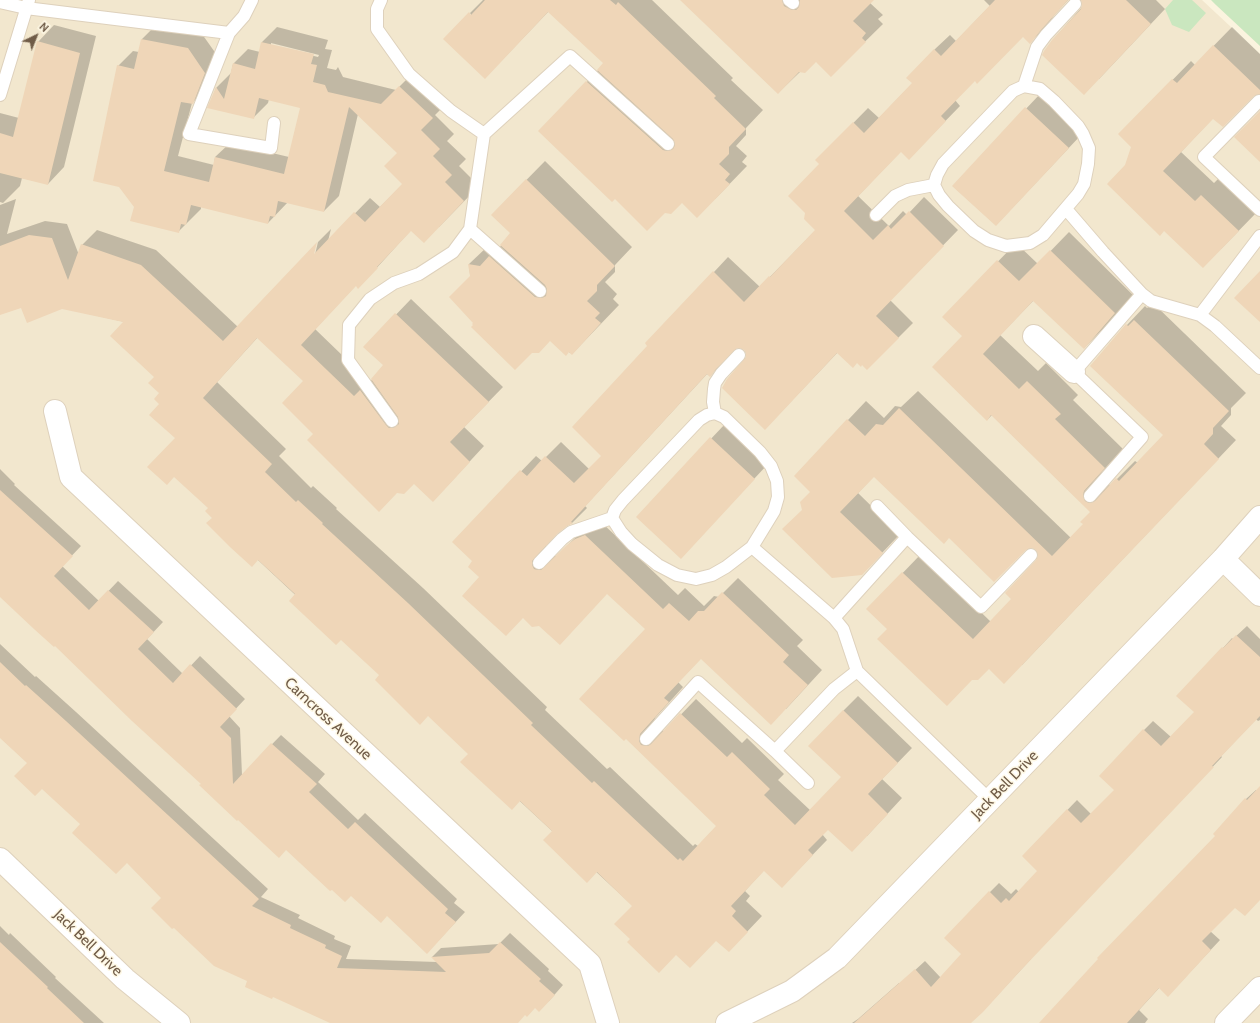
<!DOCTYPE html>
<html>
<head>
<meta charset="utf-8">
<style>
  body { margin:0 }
  #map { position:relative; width:1260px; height:1023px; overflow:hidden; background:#fbf4df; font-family:Cabin,sans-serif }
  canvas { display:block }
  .north { position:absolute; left:16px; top:16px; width:40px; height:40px; -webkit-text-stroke:3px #fef8e5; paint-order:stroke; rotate:43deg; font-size:11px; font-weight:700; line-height:16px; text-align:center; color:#705c48 }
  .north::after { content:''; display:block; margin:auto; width:14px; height:18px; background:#705c48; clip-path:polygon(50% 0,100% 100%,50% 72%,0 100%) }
</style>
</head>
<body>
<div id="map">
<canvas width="1260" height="1023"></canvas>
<div class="north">N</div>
</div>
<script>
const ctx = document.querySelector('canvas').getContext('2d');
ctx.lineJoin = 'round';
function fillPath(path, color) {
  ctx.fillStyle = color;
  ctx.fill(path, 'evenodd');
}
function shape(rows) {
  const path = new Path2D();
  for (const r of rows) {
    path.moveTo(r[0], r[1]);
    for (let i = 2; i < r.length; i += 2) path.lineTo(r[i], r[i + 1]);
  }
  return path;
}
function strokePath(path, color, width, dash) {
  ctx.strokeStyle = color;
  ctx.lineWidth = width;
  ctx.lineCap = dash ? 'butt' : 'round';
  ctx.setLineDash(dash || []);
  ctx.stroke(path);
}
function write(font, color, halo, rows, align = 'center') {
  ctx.font = font + ' Cabin,sans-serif';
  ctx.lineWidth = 3;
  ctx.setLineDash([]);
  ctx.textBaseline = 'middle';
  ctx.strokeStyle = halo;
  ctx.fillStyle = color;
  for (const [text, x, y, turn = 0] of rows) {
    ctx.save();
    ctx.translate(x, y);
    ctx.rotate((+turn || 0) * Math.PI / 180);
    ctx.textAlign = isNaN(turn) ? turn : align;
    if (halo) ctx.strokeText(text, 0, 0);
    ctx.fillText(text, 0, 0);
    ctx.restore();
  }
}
const residential = shape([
  [0,0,1202,0,1260,54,1260,1023,0,1023]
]);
const green = shape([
  [1173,0,1192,0,1206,13,1189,32,1172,25,1165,9],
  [1211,0,1260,0,1260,46,1216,5]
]);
const shadow = shape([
  [483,0,652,0,733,78,731,80,763,110,746,128,746,135,736,146,747,156,742,162,747,166,715,199,682,202,540,131,605,63,549,11,502,60,470,13],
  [682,0,872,0,870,3,883,15,878,19,883,24,831,75,816,60,800,72,778,93],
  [984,0,1068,0,1055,14,1045,28,1030,42,1023,36,975,80,955,100,960,106,923,144,901,151,858,196,889,226,903,211,907,215,924,197,958,230,890,300,913,323,882,354,863,364,838,352,780,413,747,358,745,349,736,347,710,376,707,374,585,506,587,508,572,523,561,529,546,545,546,550,553,556,557,556,583,530,600,521,678,595,685,588,704,606,714,596,719,597,738,578,803,640,797,646,822,670,786,709,701,658,678,682,683,687,655,718,653,726,656,730,665,731,696,699,742,743,747,738,784,774,778,780,811,811,843,777,843,711,858,696,912,748,882,779,902,798,867,836,828,829,822,834,827,840,796,872,764,870,745,891,750,896,746,901,762,916,743,936,717,939,676,954,631,939,633,906,469,754,429,715,381,675,213,518,161,404,160,393,155,377,125,322,62,308,22,306,0,314,0,205,16,199,7,234,45,221,67,224,79,255,82,245,97,230,156,250,238,327,312,259,314,259,318,242,331,229,328,241,370,198,380,207,403,184,398,153,358,114,339,196,324,211,288,202,268,223,201,206,201,209,178,232,135,207,118,66,133,51,139,52,142,39,157,24,202,34,219,58,207,88,192,103,178,156,214,165,215,157,230,143,289,157,301,107,269,99,268,103,253,118,209,107,216,88,231,73,233,64,248,49,260,52,262,42,277,27,328,40,325,49,332,50,327,68,336,70,338,67,343,77,396,90,414,72,447,103,435,115,454,134,447,141,466,159,459,166,479,186,439,227,411,230,373,272,356,285,315,329,370,382,385,365,365,347,411,299,503,387,464,427,484,446,447,486,414,482,315,434,305,381,258,337,217,382,286,449,279,456,311,488,313,486,337,508,336,509,423,588,547,707,545,710,607,769,610,767,693,846,695,844,698,846,718,825,626,738,646,629,608,593,540,625,481,577,474,561,453,542,536,456,542,461,561,442,589,469,602,456,649,346,714,272,728,257,760,287,816,230,820,163,817,160,868,108,879,118,913,83,908,78,935,49,950,35,956,41,990,6],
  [271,43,319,55,318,57,271,45],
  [1082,0,1156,0,1165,9,1099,79,1053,40,1083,6],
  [54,25,96,36,64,167,48,184,22,178,20,186,3,203,0,202,0,113,19,118,38,42],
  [1232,27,1260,54,1260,93,1257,93,1213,118,1181,152,1214,183,1220,177,1257,212,1221,249,1126,165,1132,147,1120,134,1191,61,1195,65],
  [1040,94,1082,134,996,225,953,186],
  [545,161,632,247,615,265,615,272,605,282,617,294,613,299,619,305,572,354,550,340,475,325,469,264,488,246,499,248,512,233,492,215],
  [1069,232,1133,295,1102,330,1084,348,1034,300,1000,335,1038,371,1046,363,1078,395,1073,400,1123,449,1102,472,1101,479,1104,484,1111,485,1135,461,1138,463,1164,435,1092,366,1127,325,1145,306,1147,308,1153,303,1246,393,1231,408,1231,415,1221,426,1236,440,1022,665,989,668,888,629,868,609,921,554,991,622,1013,599,1039,557,1037,549,1033,547,1026,548,949,537,874,476,858,493,900,534,862,574,803,510,811,492,795,476,866,401,884,418,895,406,901,407,918,391,1071,538,1084,524,1091,512,992,415,987,420,963,336,944,317,1016,243,1038,264],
  [725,424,768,464,694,543,637,517],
  [0,469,15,484,14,485,81,546,62,566,99,601,118,581,163,622,147,639,183,674,200,656,245,699,229,716,240,728,242,775,281,735,325,774,318,782,358,820,365,813,457,899,454,903,465,912,436,943,351,894,286,849,202,784,55,645,0,596],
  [1247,626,1260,639,1260,720,1258,721,1256,719,1221,756,1222,757,1030,959,1031,959,992,1001,969,1023,852,1023,858,1019,899,983,900,984,925,961,941,978,963,954,990,892,999,883,1011,894,1016,889,1019,892,1039,871,1023,856,1077,800,1091,814,1116,790,1144,730,1153,721,1171,737,1196,712,1178,696,1223,648,1232,638,1233,639],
  [0,644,35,677,36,676,76,712,268,889,261,897,300,915,298,918,335,936,334,939,351,946,346,959,437,962,432,957,441,948,499,944,510,933,549,969,548,971,563,985,549,1001,535,1007,525,1014,480,1023,332,1023,249,981,127,862,81,824,28,763,0,737],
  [1260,788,1260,899,1235,906,1210,931,1220,940,1177,986,1160,987,1139,1010,1148,1019,1145,1023,1040,1023,1216,836,1214,834,1246,799,1256,790,1257,791],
  [0,926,9,935,10,933,56,977,55,978,104,1023,0,1023]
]);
const building = shape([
  [485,0,610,0,616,5,618,2,716,96,714,98,746,129,729,147,729,154,719,164,730,174,725,180,730,184,697,218,682,203,671,214,665,213,647,231,615,199,612,202,538,131,586,81,663,150,667,151,673,149,675,145,673,139,597,70,603,63,548,12,485,79,443,39,469,12,471,15],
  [680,0,782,0,784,6,792,10,796,10,799,7,800,0,874,0,853,21,866,33,862,38,866,42,831,77,816,62,805,73,799,72,778,94],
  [995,0,1068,0,1041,30,1030,44,1023,37,977,84,975,81,941,116,946,121,909,160,901,152,844,211,873,240,888,225,891,229,909,211,944,246,876,316,899,338,867,370,862,365,861,367,857,363,853,368,837,353,765,430,722,388,727,379,746,357,746,353,744,350,740,348,737,348,716,369,710,377,707,374,571,522,573,523,567,526,557,534,532,561,532,565,534,569,538,570,541,570,567,545,575,539,585,535,663,609,669,603,689,621,698,611,704,611,722,592,789,655,783,662,808,685,771,725,701,659,664,698,669,702,640,734,639,741,641,745,648,746,651,744,680,713,727,757,732,752,770,789,764,795,795,825,841,777,808,746,843,710,898,763,868,794,888,814,852,852,828,830,808,850,813,855,782,888,764,871,731,906,736,911,732,916,748,932,729,952,716,941,690,968,676,955,659,973,627,942,630,939,614,924,632,906,597,872,587,883,543,840,552,831,520,801,512,810,460,762,468,754,428,716,420,725,375,680,379,675,341,640,336,645,289,601,295,594,258,560,252,567,230,547,206,523,212,518,205,511,208,508,174,477,167,485,147,467,175,438,149,415,159,404,154,399,159,393,148,383,154,377,110,336,123,322,62,309,27,323,21,308,0,315,0,246,29,235,52,238,68,280,81,244,141,265,223,341,317,242,314,254,354,212,365,222,402,184,384,166,397,153,349,107,324,212,278,201,275,217,270,216,268,224,191,205,186,225,181,224,179,233,130,221,134,207,119,187,93,181,117,65,134,69,141,39,188,48,205,73,193,104,181,102,164,171,209,182,215,157,284,174,300,108,259,98,254,119,207,108,216,87,224,99,233,63,255,69,261,42,314,54,311,64,317,65,313,82,325,85,328,92,381,104,399,86,433,118,421,130,440,149,433,156,452,175,445,182,464,201,424,243,411,231,377,267,378,268,358,289,356,286,301,345,354,396,360,390,386,425,389,428,393,428,399,424,398,417,371,379,383,365,363,347,395,313,489,402,450,442,470,462,433,502,414,484,404,494,397,493,379,512,307,440,313,434,282,403,303,381,257,338,203,398,272,464,265,472,296,502,298,500,323,523,322,524,408,603,533,723,531,725,592,783,594,781,678,860,680,858,683,861,716,826,626,739,624,741,579,699,645,629,607,594,560,645,539,626,532,627,523,618,506,636,462,596,479,577,468,567,472,561,452,542,520,470,527,476,545,456,574,483,601,456,572,427,647,346,645,343,713,271,744,302,769,276,770,277,815,230,804,219,805,213,788,196,819,164,815,160,853,122,864,133,912,83,906,78,934,49,941,56],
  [1081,0,1126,0,1151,24,1084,95,1042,55,1044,51,1052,40,1081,9,1082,5],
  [37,41,80,53,48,185,0,173,0,133,13,137],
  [1213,45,1260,90,1260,94,1254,96,1223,127,1213,119,1163,171,1195,201,1201,195,1239,231,1203,268,1164,231,1160,236,1107,184,1125,165,1131,147,1118,134,1172,79,1177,83],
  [1025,107,1069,148,996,226,952,186],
  [1260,111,1260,162,1234,137],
  [526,179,615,266,597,285,597,291,587,301,600,313,595,318,601,323,572,355,569,352,566,356,550,341,539,353,532,353,515,370,471,327,473,325,472,324,473,323,449,297,470,276,468,264,480,266,489,256,535,297,542,298,546,296,547,289,545,285,500,245,510,233,491,215],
  [1050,250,1115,313,1084,349,1033,301,983,354,1019,389,1027,381,1061,414,1055,419,1105,468,1084,491,1083,495,1085,501,1089,503,1095,501,1116,478,1119,481,1163,435,1090,366,1126,324,1128,326,1134,320,1229,411,1213,428,1213,434,1204,444,1219,459,1004,684,989,669,978,680,972,680,947,706,877,639,887,629,866,609,902,572,973,639,1011,599,1005,593,1036,560,1038,556,1036,550,1032,548,1026,550,994,582,949,538,944,544,874,477,840,512,883,553,862,575,832,578,782,529,802,510,800,502,810,492,794,476,847,419,865,436,876,424,883,425,899,408,1052,556,1083,524,1080,522,1090,512,991,415,987,421,932,367,962,336,942,317,997,260,1019,281],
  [1260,271,1260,322,1234,298],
  [710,437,755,479,681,559,636,517],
  [0,490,73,556,54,576,89,610,108,590,154,632,138,649,173,683,190,664,237,709,220,727,231,738,233,784,271,743,317,784,309,792,348,829,355,822,448,909,445,913,456,922,427,954,387,916,381,923,351,896,345,902,332,890,330,891,286,850,279,858,238,820,237,821,199,785,201,784,132,721,55,646,54,647,34,629,0,597],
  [1236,635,1260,657,1260,716,1212,766,1214,767,1022,969,983,1012,971,1023,854,1023,915,969,931,987,961,954,944,938,989,891,1001,903,1006,898,1009,901,1037,871,1022,856,1067,809,1081,823,1114,790,1099,776,1143,729,1161,746,1194,712,1176,696,1222,647,1223,648],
  [0,662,25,686,26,685,66,721,259,899,252,906,291,925,290,928,326,945,325,948,342,956,337,968,446,972,431,957,489,953,500,942,541,979,539,981,555,995,539,1012,535,1008,527,1017,525,1015,518,1023,330,1023,273,997,272,999,245,987,247,981,214,966,174,928,172,929,151,908,161,898,127,863,116,874,72,833,80,824,42,789,35,796,14,776,27,763,0,738],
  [1260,786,1260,900,1245,916,1235,908,1202,941,1211,950,1189,974,1168,997,1159,988,1127,1023,1039,1023,1098,959,1097,958,1215,836,1213,834,1245,798,1247,800],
  [0,942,48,987,47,988,84,1023,0,1023]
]);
const service = shape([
  [252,0,244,16,229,33,189,134,271,148,274,123],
  [381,0,377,9,377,29,409,74,451,111,484,134,570,56,668,144],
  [789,0,793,3],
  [0,2,26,8,229,33],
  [1024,86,1040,89,1054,101,1078,126,1083,134,1089,148,1088,164,1084,184,1078,194,1043,235,1030,243,1006,246,988,240,974,231,948,206,939,195,934,185,937,175,943,164,1013,91,1024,86],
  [1024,86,1037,47,1046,35,1075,4],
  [0,95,29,0],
  [1259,101,1204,157,1260,210],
  [1066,209,1103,252,1142,294,1151,301,1200,315,1215,326,1260,368],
  [876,215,895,196,908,190,934,185],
  [470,229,540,291],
  [1200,315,1260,236],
  [715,413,713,402,714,389,715,383,721,374,739,355],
  [392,421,348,360,349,325,370,299,394,283,419,274,453,252,470,229,484,134],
  [1090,496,1142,437,1074,372,1142,294],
  [877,506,907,537],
  [752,547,774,511,778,497,777,481,771,466,760,452,724,417,715,413,707,415,699,420,623,500,615,510,612,518,621,532,632,544,658,565,677,575,696,579,712,575,726,567,752,547,834,618,843,629,857,671,990,800],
  [539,563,562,539,571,532,612,518],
  [834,618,907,537,981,607,1031,555],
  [646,739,698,682,775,751,834,689,857,671],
  [775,751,808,783]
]);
const minor = shape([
  [1034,336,1074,372],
  [55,411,71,477,590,964,608,1023],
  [1223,559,1260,595],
  [0,859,125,979,179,1023],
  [727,1023,792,991,837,958,1223,559,1260,517],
  [1226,1023,1260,988]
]);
const streetNames = [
  ["Carncross Avenue",328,719,43],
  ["Jack Bell Drive",1005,785,-46],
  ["Jack Bell Drive",88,943,44]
];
fillPath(residential, '#f2e7ce');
fillPath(green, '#cae7bf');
fillPath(shadow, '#0003');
fillPath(building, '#efd6b8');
strokePath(service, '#ded1bc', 14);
strokePath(minor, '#ded1bc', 24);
strokePath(service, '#fff', 12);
strokePath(minor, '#fff', 22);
write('15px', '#705c48', '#fef8e5', streetNames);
</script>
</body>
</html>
